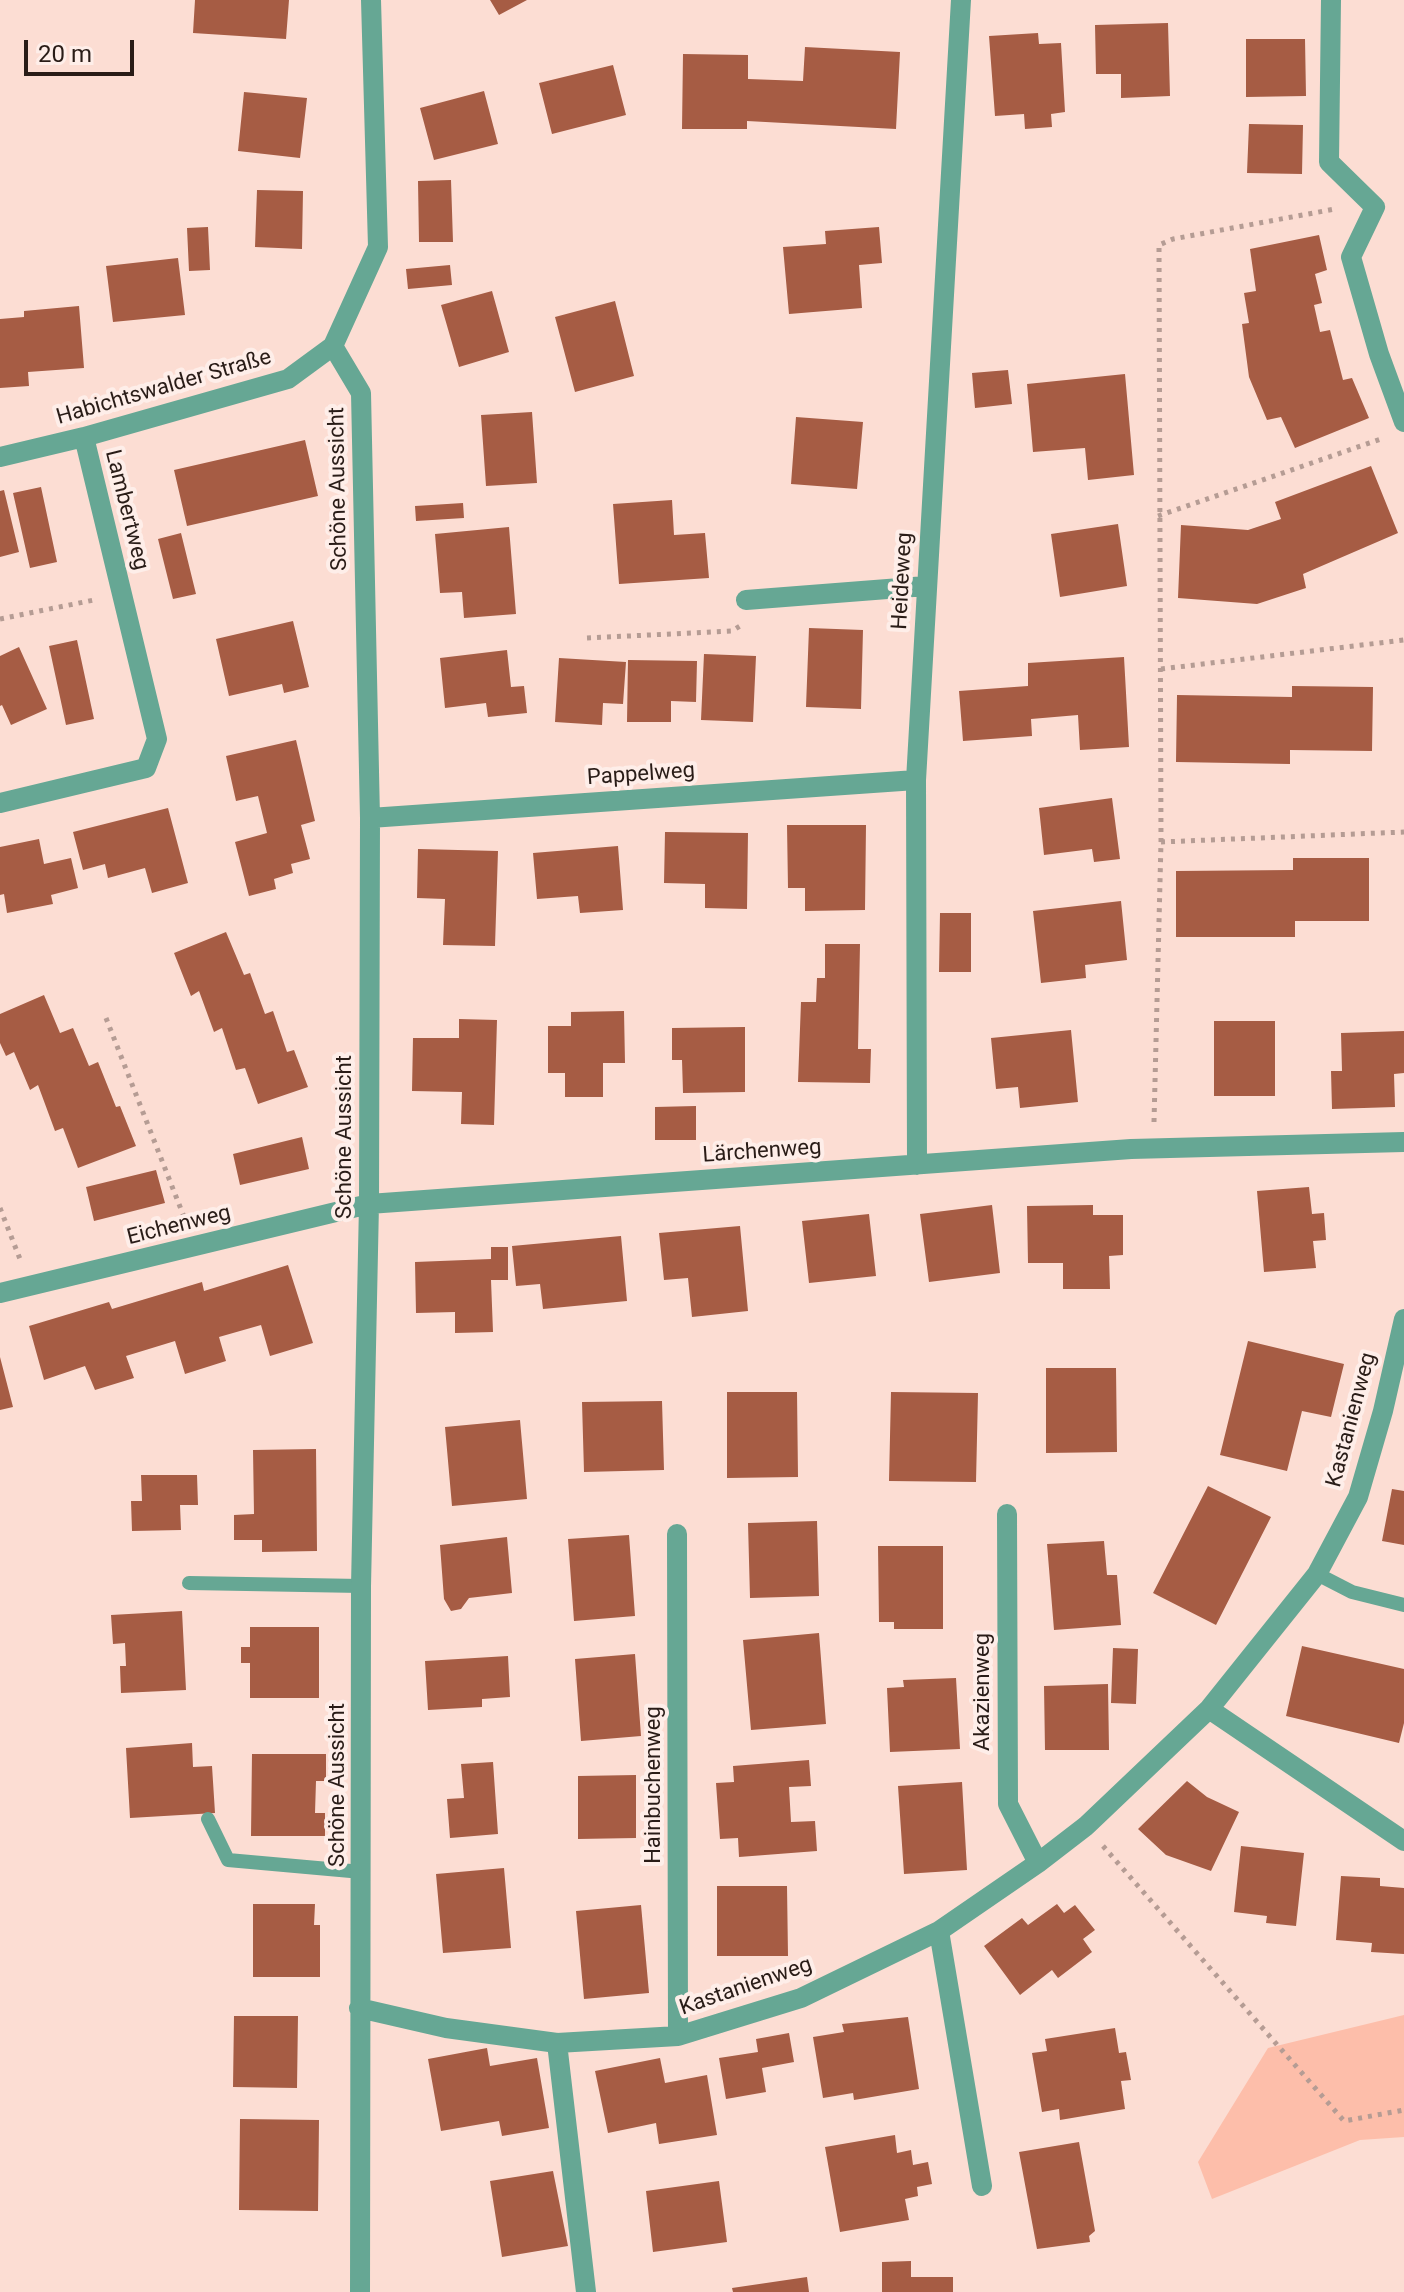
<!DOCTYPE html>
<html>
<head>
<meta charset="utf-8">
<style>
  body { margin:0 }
  #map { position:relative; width:1404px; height:2292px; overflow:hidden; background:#fcddd3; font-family:Roboto,sans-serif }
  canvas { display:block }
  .scale { position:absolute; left:24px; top:40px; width:110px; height:36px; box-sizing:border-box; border:4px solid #291c17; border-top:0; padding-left:10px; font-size:24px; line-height:28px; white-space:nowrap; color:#291c17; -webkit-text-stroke:6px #feeee9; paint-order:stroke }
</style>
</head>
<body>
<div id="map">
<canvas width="1404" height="2292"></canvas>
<div class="scale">20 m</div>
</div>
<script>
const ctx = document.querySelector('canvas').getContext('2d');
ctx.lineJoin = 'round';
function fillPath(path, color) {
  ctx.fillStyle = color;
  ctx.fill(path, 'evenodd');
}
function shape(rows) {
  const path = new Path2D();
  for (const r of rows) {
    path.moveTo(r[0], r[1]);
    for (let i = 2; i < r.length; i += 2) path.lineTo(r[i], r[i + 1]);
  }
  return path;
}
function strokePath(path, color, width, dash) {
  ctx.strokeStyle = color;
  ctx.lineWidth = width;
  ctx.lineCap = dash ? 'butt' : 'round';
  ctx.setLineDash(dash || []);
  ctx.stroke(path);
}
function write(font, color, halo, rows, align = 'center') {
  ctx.font = font + ' Roboto,sans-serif';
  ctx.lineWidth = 8;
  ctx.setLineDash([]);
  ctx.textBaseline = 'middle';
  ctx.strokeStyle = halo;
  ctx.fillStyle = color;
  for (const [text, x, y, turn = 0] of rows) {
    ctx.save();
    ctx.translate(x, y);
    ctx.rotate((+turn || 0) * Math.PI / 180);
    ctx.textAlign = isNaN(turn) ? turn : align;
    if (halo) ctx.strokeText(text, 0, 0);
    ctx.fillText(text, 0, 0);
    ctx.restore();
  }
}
const green = shape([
  [1404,2015,1404,2137,1360,2140,1212,2199,1198,2162,1268,2048]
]);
const building = shape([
  [195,0,289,0,286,39,193,33],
  [490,0,527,0,499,15],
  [1168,23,1170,96,1121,98,1121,74,1096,74,1095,25],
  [1038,33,1039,44,1061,43,1065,112,1051,114,1052,127,1025,129,1024,114,995,116,989,36],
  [1246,39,1305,39,1306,96,1246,97],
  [805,47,900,52,896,129,747,121,747,129,682,129,683,54,748,55,748,79,803,81],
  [613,65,626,115,552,134,539,83],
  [484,91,498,144,434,160,420,108],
  [244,92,307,98,300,158,238,151],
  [1249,124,1303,125,1302,174,1247,173],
  [451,180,453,242,419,242,418,181],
  [257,190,303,191,302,249,255,247],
  [208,227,210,270,189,271,187,228],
  [879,227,882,263,859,265,862,308,789,314,783,247,826,244,825,231],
  [1319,235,1327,270,1315,274,1322,303,1314,305,1320,332,1330,330,1343,380,1352,378,1369,418,1295,448,1281,417,1267,420,1249,377,1242,324,1249,323,1244,293,1256,291,1250,249],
  [178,258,185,315,113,322,106,266],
  [450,265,452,285,408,289,406,269],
  [492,291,509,352,459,367,441,305],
  [615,301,634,376,575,392,555,317],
  [79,306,84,368,28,372,29,386,0,388,0,319,24,317,24,311],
  [1008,370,1012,404,975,408,972,373],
  [1125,374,1134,475,1088,480,1085,448,1033,452,1027,384],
  [532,412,537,483,486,486,481,415],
  [796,417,863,422,857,489,791,484],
  [305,440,318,496,187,526,174,470],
  [1371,466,1398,533,1303,574,1306,588,1257,604,1178,598,1181,525,1248,530,1281,519,1275,502],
  [41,487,57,562,30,568,13,493],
  [4,490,19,552,0,557,0,491],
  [672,500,674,535,705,533,709,578,619,584,613,504],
  [463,503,464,518,416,521,415,506],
  [1118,524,1127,586,1060,597,1051,534],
  [509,527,516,614,464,618,462,592,440,593,435,534],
  [181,533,196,594,173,599,158,539],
  [293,621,309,687,284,693,282,684,229,696,216,639],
  [809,628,863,630,861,709,806,707],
  [77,640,94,719,66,725,49,646],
  [19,647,47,709,11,725,2,705,0,706,0,656],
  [507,650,511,687,524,686,527,713,488,717,486,703,445,708,440,658],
  [704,654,756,656,753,722,701,720],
  [1124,657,1129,747,1080,750,1078,715,1031,719,1032,736,963,741,959,691,1028,686,1028,663],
  [559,658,626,662,623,704,603,703,602,725,555,722],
  [628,660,697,661,696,702,671,701,671,722,627,722],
  [1292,686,1373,687,1372,751,1290,750,1290,764,1176,762,1177,695,1292,697],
  [296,740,315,821,301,825,310,859,291,864,293,873,274,879,276,889,249,896,235,842,267,833,258,796,236,801,226,756],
  [1112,798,1120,859,1094,862,1092,849,1044,855,1039,808],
  [168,808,188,883,152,893,145,868,108,878,105,864,83,870,73,832],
  [787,825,866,825,865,910,805,911,805,888,788,888],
  [665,832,748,833,747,909,705,908,705,884,664,883],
  [39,839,44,864,71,858,78,888,51,895,53,904,7,913,4,894,0,895,0,847],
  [618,846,623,910,580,913,578,896,537,899,533,853],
  [418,849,498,851,495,946,443,945,445,899,417,898],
  [1293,858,1369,858,1369,921,1295,921,1295,937,1176,937,1176,871,1293,870],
  [1121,901,1127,960,1085,965,1086,978,1041,983,1033,911],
  [940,913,971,913,971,972,939,972],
  [226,932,244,975,250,973,265,1014,273,1011,287,1052,294,1050,308,1087,258,1104,245,1068,236,1070,222,1028,214,1032,199,991,191,996,174,953],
  [825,944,860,944,858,1049,871,1049,870,1083,798,1082,801,1002,816,1002,817,978,825,978],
  [44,995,60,1033,73,1028,89,1066,98,1062,116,1107,120,1106,136,1146,78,1168,63,1128,55,1131,38,1085,30,1090,14,1052,6,1056,0,1043,0,1014],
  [624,1011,625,1063,603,1063,603,1097,565,1097,565,1073,548,1073,548,1026,571,1026,571,1012],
  [459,1019,497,1020,494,1125,461,1124,462,1092,412,1091,413,1038,459,1038],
  [1214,1021,1275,1021,1275,1096,1214,1096],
  [745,1027,745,1092,683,1093,682,1060,672,1060,672,1028],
  [1071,1030,1078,1102,1020,1108,1018,1087,996,1089,991,1038],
  [1404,1031,1404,1073,1394,1074,1395,1107,1332,1109,1331,1071,1342,1071,1341,1033],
  [696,1106,696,1140,655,1140,655,1107],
  [302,1137,309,1169,240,1185,233,1154],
  [156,1170,165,1203,94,1221,86,1187],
  [1309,1187,1312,1214,1324,1213,1326,1240,1313,1241,1316,1268,1264,1272,1257,1191],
  [992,1205,1000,1273,929,1282,920,1214],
  [1093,1205,1093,1215,1123,1215,1123,1255,1109,1256,1110,1289,1063,1289,1063,1263,1028,1263,1027,1206],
  [869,1214,876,1276,809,1283,802,1221],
  [740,1226,748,1311,692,1317,688,1278,664,1280,659,1233],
  [621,1236,627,1301,543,1309,540,1284,516,1286,512,1246],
  [491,1247,508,1247,508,1280,491,1280,493,1332,455,1333,455,1312,416,1313,415,1262,491,1259],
  [288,1265,313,1343,270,1356,261,1325,219,1337,226,1361,185,1374,175,1341,126,1356,134,1378,95,1390,85,1366,44,1380,29,1326,109,1302,112,1309,202,1282,204,1291],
  [1248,1341,1344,1364,1331,1417,1302,1411,1287,1471,1220,1455],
  [0,1357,13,1407,0,1410],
  [1046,1368,1116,1368,1117,1452,1046,1453],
  [727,1392,797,1392,798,1477,727,1478],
  [891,1392,978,1393,976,1482,889,1481],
  [662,1401,664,1470,584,1472,582,1402],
  [520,1420,527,1499,452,1506,445,1427],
  [316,1449,317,1551,262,1552,262,1540,234,1540,234,1515,254,1514,253,1450],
  [141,1475,197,1475,198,1505,180,1505,181,1530,132,1531,131,1501,142,1501],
  [1208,1486,1271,1517,1216,1625,1153,1593],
  [1392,1489,1404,1491,1404,1545,1382,1541],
  [817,1521,819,1596,750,1598,748,1523],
  [629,1535,635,1616,574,1621,568,1539],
  [507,1537,512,1593,469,1598,461,1609,451,1611,444,1599,440,1545],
  [1104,1541,1107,1575,1117,1575,1121,1625,1054,1630,1047,1544],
  [878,1546,943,1546,943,1629,894,1629,894,1622,879,1622],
  [182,1611,186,1690,121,1693,120,1666,126,1666,125,1643,113,1644,111,1615],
  [250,1627,319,1627,319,1698,250,1698,250,1663,241,1663,241,1647,250,1647],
  [819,1633,826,1724,751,1730,743,1640],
  [1302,1646,1404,1669,1404,1723,1399,1743,1286,1716],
  [1113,1648,1138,1649,1136,1704,1111,1703],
  [635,1654,641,1736,581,1741,575,1659],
  [508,1656,510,1697,482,1699,482,1707,428,1710,425,1661],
  [956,1678,960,1749,890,1752,887,1688,904,1687,903,1680],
  [1108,1684,1109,1750,1045,1750,1044,1686],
  [192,1743,193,1767,212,1766,215,1813,130,1818,126,1748],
  [252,1754,326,1754,326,1781,316,1781,315,1813,325,1813,325,1836,251,1836],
  [809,1760,811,1786,789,1787,791,1822,815,1821,817,1851,739,1857,738,1838,720,1839,716,1783,734,1782,733,1766],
  [493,1762,498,1834,450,1838,447,1799,464,1798,461,1764],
  [636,1775,636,1838,578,1839,578,1776],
  [1187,1781,1207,1797,1239,1812,1211,1871,1166,1855,1138,1829],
  [962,1782,967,1870,904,1874,898,1786],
  [1241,1846,1304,1853,1296,1926,1266,1923,1267,1916,1234,1912],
  [504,1868,511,1948,443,1953,436,1874],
  [1341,1876,1380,1878,1380,1886,1404,1888,1404,1954,1371,1952,1372,1943,1336,1940],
  [717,1886,787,1886,788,1956,717,1956],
  [253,1904,315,1904,314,1925,320,1925,320,1977,253,1977],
  [1057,1904,1064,1913,1075,1905,1095,1930,1083,1939,1092,1952,1058,1978,1052,1970,1020,1995,984,1946,1022,1918,1028,1925],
  [641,1905,649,1993,584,1999,576,1911],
  [234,2016,298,2016,297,2088,233,2087],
  [908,2017,919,2089,854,2100,853,2093,823,2098,813,2037,844,2032,842,2024],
  [1115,2028,1119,2053,1126,2052,1131,2080,1121,2081,1125,2109,1060,2120,1059,2109,1042,2112,1032,2053,1047,2051,1045,2039],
  [789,2033,794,2062,762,2068,766,2092,726,2099,719,2058,758,2052,756,2039],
  [487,2048,490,2066,537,2058,549,2128,502,2136,499,2121,441,2131,428,2059],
  [660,2058,665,2083,707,2075,717,2135,659,2144,656,2123,608,2133,595,2071],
  [240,2119,319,2120,318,2211,239,2210],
  [895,2135,897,2153,911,2150,913,2165,928,2162,932,2184,917,2187,918,2196,905,2199,909,2220,840,2232,825,2147],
  [1079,2142,1095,2231,1089,2236,1090,2242,1037,2249,1019,2152],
  [553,2171,568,2246,502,2257,490,2181],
  [719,2181,727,2242,653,2252,646,2191],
  [911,2261,911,2277,953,2277,953,2292,882,2292,882,2262],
  [807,2277,809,2292,733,2292,732,2288]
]);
const path = shape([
  [1158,516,1384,438],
  [0,619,94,600],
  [587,638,732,631,740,626],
  [1161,669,1404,640],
  [1161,842,1404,832],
  [106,1018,186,1222],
  [1154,1122,1161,842,1159,245,1173,239,1335,209],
  [0,1208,20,1259],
  [1103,1846,1344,2121,1404,2110]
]);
const service = shape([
  [1317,1574,1352,1592,1404,1605],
  [189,1583,361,1586],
  [208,1819,228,1860,362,1872]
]);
const minor = shape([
  [1331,0,1329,162,1375,207,1351,257,1379,354,1404,422],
  [333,346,361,393,370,818,369,1204,361,1586,360,2292],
  [0,457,84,437,288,379,333,346,378,247,371,0],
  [746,600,926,586],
  [0,803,146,768,157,739,84,437],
  [370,818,916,780],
  [917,1165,916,780,961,0],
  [0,1293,369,1204,1131,1149,1404,1142],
  [1007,1514,1008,1804,1038,1863],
  [677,1534,678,2036],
  [1209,1709,1404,1841],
  [939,1931,982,2186],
  [359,2008,446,2028,557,2043,678,2036,801,1998,939,1931,1038,1863,1086,1826,1209,1709,1317,1574,1358,1497,1383,1411,1404,1319],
  [557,2043,586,2292]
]);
const streetNames = [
  ["Habichtswalder Straße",164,388,-16],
  ["Schöne Aussicht",339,489,-91],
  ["Lambertweg",126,510,76],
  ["Heideweg",903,581,-87],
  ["Pappelweg",641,775,-4],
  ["Schöne Aussicht",345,1137,-90],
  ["Lärchenweg",762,1152,-4],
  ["Eichenweg",179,1226,-14],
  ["Kastanienweg",1352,1420,-75],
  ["Akazienweg",983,1692,-90],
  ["Schöne Aussicht",338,1785,-90],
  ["Hainbuchenweg",654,1785,-90],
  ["Kastanienweg",746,1987,-19]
];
fillPath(green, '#fdbeaa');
fillPath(building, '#a65c44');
strokePath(path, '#b59c94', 5, [4, 6]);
strokePath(service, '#66a794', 14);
strokePath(minor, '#66a794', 20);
write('22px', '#291c17', '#feeee9', streetNames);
</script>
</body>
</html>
